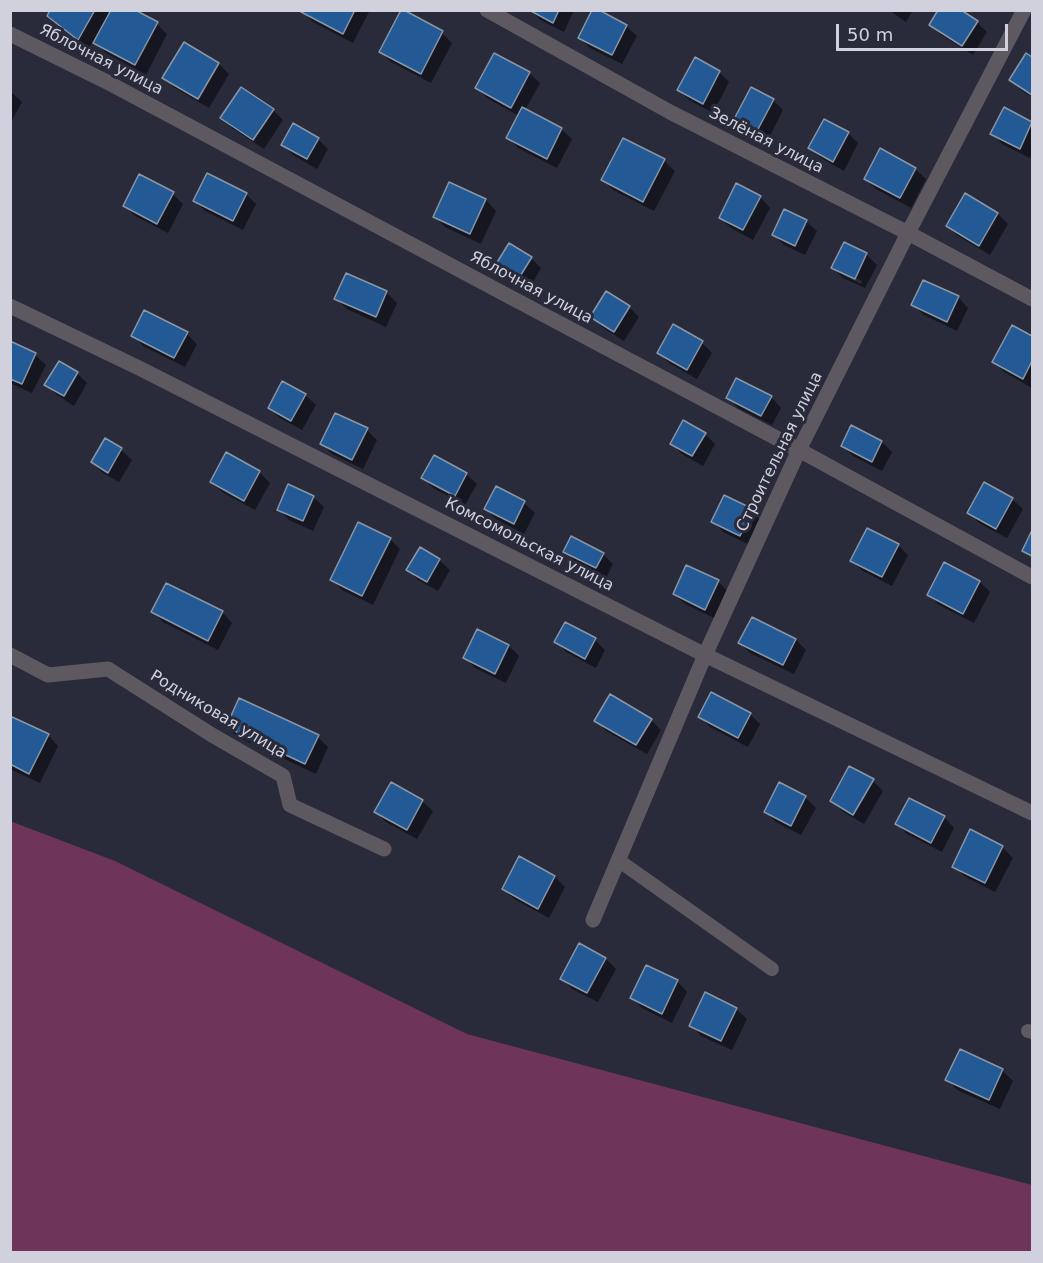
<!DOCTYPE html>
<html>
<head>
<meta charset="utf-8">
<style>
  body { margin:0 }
  #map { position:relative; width:1043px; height:1263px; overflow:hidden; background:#292a3a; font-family:"DejaVu Sans",sans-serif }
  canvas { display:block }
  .frame { position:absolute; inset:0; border:12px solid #d0d1dc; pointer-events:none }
  .scale { position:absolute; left:836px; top:24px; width:172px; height:27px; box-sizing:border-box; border:3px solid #d0d1dc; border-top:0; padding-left:8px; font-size:18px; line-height:21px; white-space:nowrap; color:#d0d1dc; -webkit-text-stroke:4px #292a3a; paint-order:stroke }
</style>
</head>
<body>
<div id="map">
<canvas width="1043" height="1263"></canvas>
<div class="frame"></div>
<div class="scale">50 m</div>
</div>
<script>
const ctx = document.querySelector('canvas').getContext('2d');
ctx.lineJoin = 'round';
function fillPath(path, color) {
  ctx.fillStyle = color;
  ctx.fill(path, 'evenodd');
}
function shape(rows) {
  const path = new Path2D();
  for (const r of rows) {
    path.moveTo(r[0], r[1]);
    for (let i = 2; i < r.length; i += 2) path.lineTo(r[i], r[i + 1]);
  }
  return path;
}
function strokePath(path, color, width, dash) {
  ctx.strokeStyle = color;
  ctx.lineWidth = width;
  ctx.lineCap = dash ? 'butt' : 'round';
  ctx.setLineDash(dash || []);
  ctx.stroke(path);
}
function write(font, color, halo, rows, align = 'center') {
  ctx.font = font + ' "DejaVu Sans",sans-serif';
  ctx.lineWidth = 6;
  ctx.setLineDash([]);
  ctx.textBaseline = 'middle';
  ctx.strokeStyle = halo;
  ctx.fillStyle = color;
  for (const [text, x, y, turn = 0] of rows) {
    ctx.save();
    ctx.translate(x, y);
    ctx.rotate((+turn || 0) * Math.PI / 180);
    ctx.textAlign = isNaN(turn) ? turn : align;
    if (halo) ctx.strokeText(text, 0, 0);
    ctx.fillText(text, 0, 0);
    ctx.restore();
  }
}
const green = shape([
  [10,821,115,861,467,1034,1032,1185,1032,1252,11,1252]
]);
const shadow = shape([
  [52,10,106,10,110,15,157,24,167,34,146,75,106,53,93,41,89,49,59,26,48,16],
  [304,10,370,10,353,43,313,22,303,12],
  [531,10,574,10,564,32,540,20],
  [889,10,913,10,906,22],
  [977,22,987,32,973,55,941,35,931,25],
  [626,26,637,36,622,64,590,48,580,38],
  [442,33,452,43,431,83,391,62,381,52],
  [1026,55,1032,59,1032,97,1021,90,1011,80],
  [219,64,229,74,209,108,175,88,164,78],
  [719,72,729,82,713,113,689,100,679,90],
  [529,73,540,83,525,110,561,129,572,139,557,168,518,148,508,138,519,116,487,98,477,88],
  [10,91,22,102,10,124],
  [773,100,783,110,767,142,745,131,735,121],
  [1005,109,1032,123,1032,153,1030,158,1002,144,992,133],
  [273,110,283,120,264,149,232,128,222,118],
  [848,133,858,143,844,171,821,158,810,148],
  [318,139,328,149,317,169,293,155,283,145],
  [624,140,664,161,675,171,654,211,613,190,603,180],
  [915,169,926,179,911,208,876,189,865,179],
  [450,184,486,200,496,211,481,244,445,227,435,217],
  [173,194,183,204,168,233,135,216,125,206],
  [246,194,256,204,243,230,205,211,195,201],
  [966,195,998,214,1008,224,990,255,958,236,947,226],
  [760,197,770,208,753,240,731,228,720,218],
  [806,221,817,231,805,255,784,245,773,234],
  [866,254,877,265,865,288,843,278,833,268],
  [843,272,862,281,861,284,843,275],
  [531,258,541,268,530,287,508,274,498,264],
  [347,275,386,292,397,303,386,327,347,309,336,298],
  [958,297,968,308,957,331,924,315,913,305],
  [629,307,639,317,624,341,602,327,592,317],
  [1013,327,1032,338,1032,388,1004,372,994,362],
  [187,334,197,344,185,367,143,346,133,335],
  [10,343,35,355,46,365,32,393,10,383],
  [702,343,712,353,697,379,669,363,659,353],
  [77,373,87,383,74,406,57,395,46,385],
  [305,395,316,405,302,430,280,418,269,408],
  [728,397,771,397,781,408,772,425,738,408],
  [367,430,377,440,363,469,332,454,322,444],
  [705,434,715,444,703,466,682,454,671,443],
  [105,440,121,450,132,460,119,482,103,473,92,462],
  [882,442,892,452,882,471,853,456,843,446],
  [226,454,259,472,270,483,255,510,222,492,211,482],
  [466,474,477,484,465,505,433,488,423,478],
  [984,484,1012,499,1023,509,1007,538,979,523,969,512],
  [496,488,524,503,535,513,524,534,496,519,486,509],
  [313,497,324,507,313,531,289,520,279,510],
  [752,511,762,521,750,545,723,532,713,521],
  [390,539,400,549,373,605,342,590,332,580],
  [898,545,908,555,892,586,863,571,852,561],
  [565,551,603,554,613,564,606,578,575,561],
  [439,560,450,570,438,591,418,580,408,570],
  [945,564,980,582,990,592,974,623,939,605,929,595],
  [718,581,728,592,716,619,685,604,674,594],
  [153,612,222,612,232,623,218,650,163,622],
  [752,619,796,640,806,650,794,674,750,653,740,643],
  [565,624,595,640,605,650,596,668,566,652,556,641],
  [509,646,519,656,506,683,475,668,465,658],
  [750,714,760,724,748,747,710,727,700,717],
  [10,718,48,735,58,746,40,783,10,769],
  [596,720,651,720,661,730,647,754,606,731],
  [227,727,318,737,328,747,316,774,238,737],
  [873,781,883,791,864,824,842,811,832,801],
  [805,797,816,808,801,835,776,822,766,812],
  [422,801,433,811,417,839,386,822,376,812],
  [944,817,954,828,942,852,907,834,897,824],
  [971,832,1002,847,1013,858,995,892,964,876,954,866],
  [520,858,555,877,565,887,549,918,514,899,504,889],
  [606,959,616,969,598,1002,572,989,562,978],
  [677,981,687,992,672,1023,642,1008,632,998],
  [736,1009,747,1019,732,1050,701,1036,691,1025],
  [960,1051,1002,1070,1013,1081,1000,1109,957,1090,947,1079]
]);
const building = shape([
  [50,10,95,10,78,40,47,16,50,10],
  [111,10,135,10,158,22,135,65,93,43,111,10],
  [302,10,355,10,343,34,301,12,302,10],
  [401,10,404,10,443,31,421,74,379,52,401,10],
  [529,10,559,10,553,23,529,10],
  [592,10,599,10,627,25,612,55,578,38,592,10],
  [938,10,961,10,978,21,962,46,929,25,938,10],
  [184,42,219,63,198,99,162,78,184,42],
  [494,53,530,72,511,108,475,88,494,53],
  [1026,53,1032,57,1032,95,1009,80,1026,53],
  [695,57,720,71,703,104,677,90,695,57],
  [241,87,274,109,253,140,220,118,241,87],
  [751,87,774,99,756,133,733,121,751,87],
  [522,107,562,128,547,159,506,138,522,107],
  [1004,107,1032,122,1020,149,990,134,1004,107],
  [824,119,849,132,833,162,808,148,824,119],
  [293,123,319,138,307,159,281,145,293,123],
  [623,138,665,159,643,202,601,180,623,138],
  [880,148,916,168,900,198,864,179,880,148],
  [207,173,247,193,233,221,193,201,207,173],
  [139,174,174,192,157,224,123,206,139,174],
  [449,182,486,199,470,234,433,217,449,182],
  [736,183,761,196,743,230,719,218,736,183],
  [965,193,998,213,979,246,946,226,965,193],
  [784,209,807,220,795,246,772,235,784,209],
  [844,242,867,253,855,279,831,268,844,242],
  [509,243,532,257,519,278,496,264,509,243],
  [346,273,387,291,376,317,334,299,346,273],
  [923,280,959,296,947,322,911,305,923,280],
  [606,291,630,306,614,332,590,317,606,291],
  [144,310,188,332,174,358,131,336,144,310],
  [673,324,703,341,687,370,657,353,673,324],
  [1012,325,1032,336,1032,361,1023,379,992,362,1012,325],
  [10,341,36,353,22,384,10,379,10,341],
  [59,361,78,372,64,396,44,385,59,361],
  [736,378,772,396,761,416,726,398,736,378],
  [282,381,306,394,291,421,268,408,282,381],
  [335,413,368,428,352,460,320,444,335,413],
  [683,420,706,433,692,456,670,444,683,420],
  [851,425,882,441,872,462,841,446,851,425],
  [105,438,122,448,108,473,91,462,105,438],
  [226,452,260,471,244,501,210,482,226,452],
  [434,455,467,473,455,496,421,478,434,455],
  [984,482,1013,498,996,529,967,513,984,482],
  [288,484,314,496,303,521,277,510,288,484],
  [496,486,525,501,514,524,484,509,496,486],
  [724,495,753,509,740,536,711,522,724,495],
  [358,522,391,538,362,596,330,580,358,522],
  [867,528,899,544,882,577,850,561,867,528],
  [1032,530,1032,556,1022,551,1032,530],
  [571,536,604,553,596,568,563,552,571,536],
  [420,547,440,559,427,582,406,570,420,547],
  [944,562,980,581,963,614,927,595,944,562],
  [686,565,719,580,705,610,673,594,686,565],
  [166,583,223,611,208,641,151,612,166,583],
  [752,617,796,639,783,665,738,643,752,617],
  [565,622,596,638,585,659,554,642,565,622],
  [477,629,509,645,495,674,463,658,477,629],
  [711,692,751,713,738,738,698,717,711,692],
  [610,694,652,719,636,745,594,721,610,694],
  [239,698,319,735,305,764,226,727,239,698],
  [10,716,49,734,29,774,10,764,10,716],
  [849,766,874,779,853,815,830,801,849,766],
  [391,782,423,800,407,830,374,812,391,782],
  [779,782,806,796,791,826,764,812,779,782],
  [909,798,945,816,931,843,895,824,909,798],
  [970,829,1003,846,985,883,952,867,970,829],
  [519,856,555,876,538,909,502,889,519,856],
  [579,943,606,958,587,993,560,979,579,943],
  [646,965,678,980,662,1014,630,998,646,965],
  [705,992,737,1008,721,1041,689,1026,705,992],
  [960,1049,1003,1069,989,1100,945,1080,960,1049]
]);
const service = shape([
  [618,860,772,969],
  [1028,1031,1032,1032]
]);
const minor = shape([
  [487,10,670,112,908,233,1032,299],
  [10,34,107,82,512,298,799,450,1032,577],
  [10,306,139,368,705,655,1032,813],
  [10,655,48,675,108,669,212,735,283,776,290,805,384,849],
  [593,920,705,655,799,450,908,233,1024,10]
]);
const streetNames = [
  ["Яблочная улица",101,60,27],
  ["Зелёная улица",766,141,27],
  ["Яблочная улица",531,288,28],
  ["Строительная улица",780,452,-64],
  ["Комсомольская улица",529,545,27],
  ["Родниковая улица",218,715,31]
];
fillPath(green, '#6e3459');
fillPath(shadow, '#0007');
fillPath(building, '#235a95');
strokePath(building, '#8896a7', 1.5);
strokePath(service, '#5e5961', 14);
strokePath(minor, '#5e5961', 15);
write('16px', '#d0d1dc', '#292a3a', streetNames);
</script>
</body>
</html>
